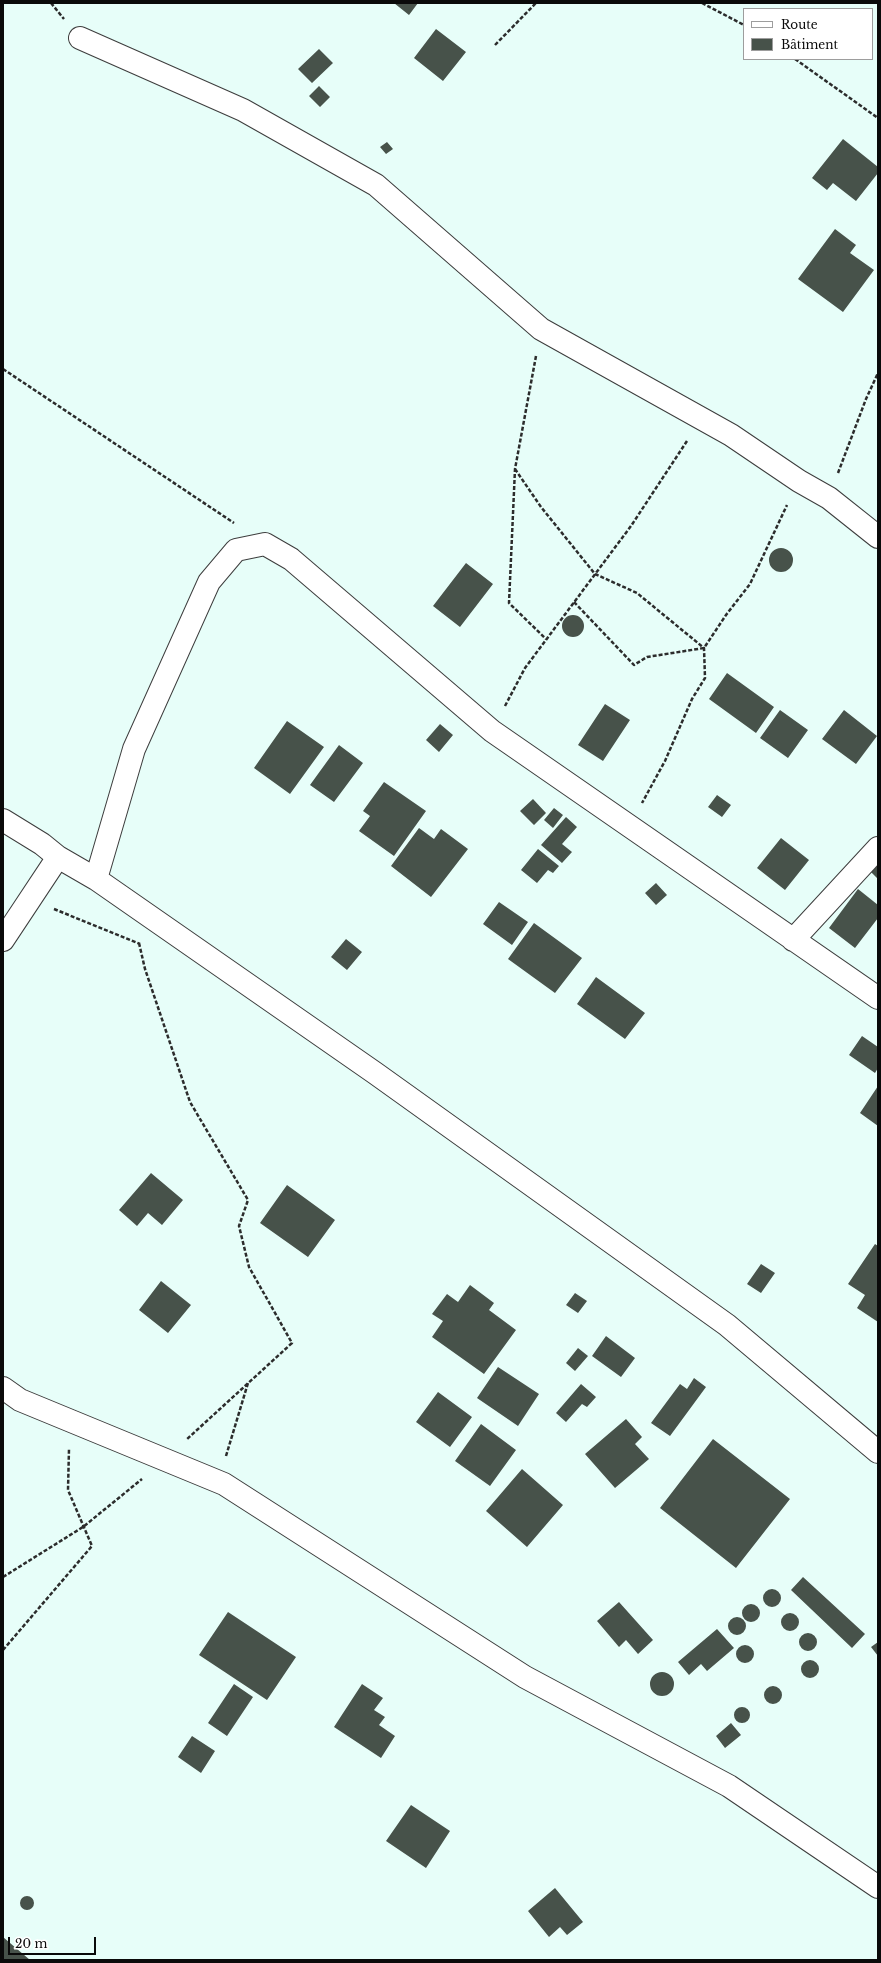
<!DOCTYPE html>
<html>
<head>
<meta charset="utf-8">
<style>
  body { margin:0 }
  #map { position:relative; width:881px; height:1963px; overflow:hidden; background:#e7fef9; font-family:"Libre Baskerville",serif }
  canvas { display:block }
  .frame { position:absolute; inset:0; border:4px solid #0a0a0a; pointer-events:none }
  .legend { position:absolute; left:743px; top:8px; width:130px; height:52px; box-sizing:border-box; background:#fff; border:1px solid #9d9d9d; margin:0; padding:5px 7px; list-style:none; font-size:12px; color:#0a0a0a }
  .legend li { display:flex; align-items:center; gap:8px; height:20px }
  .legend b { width:20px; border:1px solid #9d9d9d }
  .scale { position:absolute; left:8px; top:1937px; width:88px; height:18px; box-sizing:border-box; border:2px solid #0a0a0a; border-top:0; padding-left:5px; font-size:12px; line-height:14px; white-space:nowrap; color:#0a0a0a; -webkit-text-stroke:3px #fff; paint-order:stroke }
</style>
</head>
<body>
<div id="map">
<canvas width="881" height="1963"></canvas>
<div class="frame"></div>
<ul class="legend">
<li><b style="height:5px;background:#fff"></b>Route</li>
<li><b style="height:11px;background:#47524a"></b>Bâtiment</li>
</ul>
<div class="scale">20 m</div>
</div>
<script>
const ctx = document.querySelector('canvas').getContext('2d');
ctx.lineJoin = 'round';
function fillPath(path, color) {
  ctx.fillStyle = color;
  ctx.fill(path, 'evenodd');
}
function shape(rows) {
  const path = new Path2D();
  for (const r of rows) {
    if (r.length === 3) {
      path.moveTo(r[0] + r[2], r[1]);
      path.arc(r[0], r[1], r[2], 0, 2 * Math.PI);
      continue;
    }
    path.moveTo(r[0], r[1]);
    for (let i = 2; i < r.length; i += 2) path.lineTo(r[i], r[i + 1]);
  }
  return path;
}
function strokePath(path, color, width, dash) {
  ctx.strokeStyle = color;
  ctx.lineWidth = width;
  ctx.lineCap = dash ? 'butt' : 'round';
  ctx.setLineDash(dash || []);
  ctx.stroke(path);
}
const building = shape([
  [394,3,418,3,409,15],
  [436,29,466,52,443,81,414,58],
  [319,49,333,63,312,83,298,69],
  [319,86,330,97,320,107,309,96],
  [843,139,878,167,878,173,856,201,833,183,827,190,812,178],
  [387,142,393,149,386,154,380,147],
  [835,229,856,245,850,253,874,270,843,312,798,279],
  [781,560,12],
  [466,563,493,584,460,627,433,606],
  [573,626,11],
  [727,673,774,707,756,733,709,699],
  [605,704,630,720,603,761,578,745],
  [780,710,808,730,788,758,760,738],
  [844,710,877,736,856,764,822,739],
  [287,721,324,747,290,794,254,768],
  [440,724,453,735,439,752,426,740],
  [339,745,363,763,334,802,310,785],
  [384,782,426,811,394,856,359,831,370,816,363,811],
  [717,795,731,805,722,817,708,807],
  [533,799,546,813,534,825,520,811],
  [554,808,563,815,553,828,544,820],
  [566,817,577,827,562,844,572,852,562,863,541,845],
  [419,828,434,839,441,829,468,849,431,897,391,866],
  [781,838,809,860,785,890,757,868],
  [538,849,559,866,553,873,548,870,537,883,521,870],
  [878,860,878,879,868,869],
  [656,883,667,895,656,905,645,893],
  [858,889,878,905,878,918,855,948,829,928],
  [499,902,528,922,512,945,483,924],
  [534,923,582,958,555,993,508,959],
  [346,939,362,952,347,970,331,957],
  [596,977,645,1013,625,1039,577,1004],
  [862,1036,878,1047,878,1068,875,1073,849,1055],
  [878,1086,878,1126,860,1113],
  [151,1173,183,1200,162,1225,148,1213,137,1226,119,1210],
  [287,1185,335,1220,308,1257,260,1223],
  [875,1244,878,1246,878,1322,857,1308,865,1295,848,1284],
  [761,1264,775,1273,761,1293,747,1284],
  [161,1281,191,1305,168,1333,139,1310],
  [470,1285,494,1303,489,1310,516,1330,484,1374,432,1337,443,1321,432,1314,447,1294,458,1302],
  [575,1293,587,1301,578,1313,566,1305],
  [606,1336,635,1358,621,1377,592,1356],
  [578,1348,588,1356,575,1371,566,1363],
  [498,1367,539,1394,518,1426,477,1398],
  [694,1378,706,1387,670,1436,651,1423,680,1384,687,1389],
  [581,1384,596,1397,587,1407,582,1404,566,1422,556,1413],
  [438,1392,472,1417,450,1447,416,1422],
  [626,1419,642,1437,635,1444,649,1459,615,1488,585,1454],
  [481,1424,516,1450,490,1486,455,1461],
  [713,1439,790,1499,736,1568,660,1508],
  [522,1469,563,1505,527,1547,486,1511],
  [803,1577,865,1634,852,1648,791,1590],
  [772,1598,9],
  [619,1602,653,1640,638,1654,626,1640,619,1647,597,1621],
  [751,1613,9],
  [228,1612,296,1657,267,1700,199,1655],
  [790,1622,9],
  [737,1626,9],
  [717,1629,734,1648,707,1671,701,1664,689,1675,678,1662],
  [808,1642,9],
  [878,1642,878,1656,871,1647],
  [745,1654,9],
  [810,1669,9],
  [662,1684,12],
  [234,1684,253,1697,227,1736,208,1723],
  [362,1684,383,1698,374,1710,385,1717,379,1725,395,1736,381,1758,334,1727],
  [773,1695,9],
  [742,1715,8],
  [731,1723,741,1735,725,1748,716,1736],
  [192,1736,215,1751,201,1773,178,1757],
  [411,1805,450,1831,426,1868,386,1841],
  [555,1888,583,1922,567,1935,560,1927,549,1937,528,1911],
  [27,1903,7],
  [3,1937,30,1960,3,1960]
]);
const path = shape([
  [51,3,64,19],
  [702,3,744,25],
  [495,45,536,3],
  [795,59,878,118],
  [536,356,515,469,509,603,546,639],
  [3,369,234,523],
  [515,469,541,507,595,574,637,593,704,648,705,678,692,699,665,761,642,803],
  [838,473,866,399,878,373],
  [574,602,634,665,647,657,704,648,726,615,750,584,787,505],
  [505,706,525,668,631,526,687,441],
  [54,909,140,944],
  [139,943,145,969,190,1102,248,1200,239,1226,249,1267,292,1343,186,1440],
  [226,1456,248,1383],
  [3,1577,83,1527,142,1479],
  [3,1650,92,1546,68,1490,69,1449]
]);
const street = shape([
  [80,38,243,110,376,185,541,329,731,435,799,481,829,498,878,537],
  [3,820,42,844,58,857,96,879,375,1073,727,1325,878,1452],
  [96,879,134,749,209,582,236,550,265,544,291,559,492,731,878,998],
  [3,940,58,857],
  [793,940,878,848],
  [3,1388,20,1400,224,1484,525,1677,729,1786,878,1887]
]);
fillPath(building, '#47524a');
strokePath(street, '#3d3d3d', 24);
strokePath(path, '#2c2c2c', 2.5, [4, 2]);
strokePath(street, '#fff', 22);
</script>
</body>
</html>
